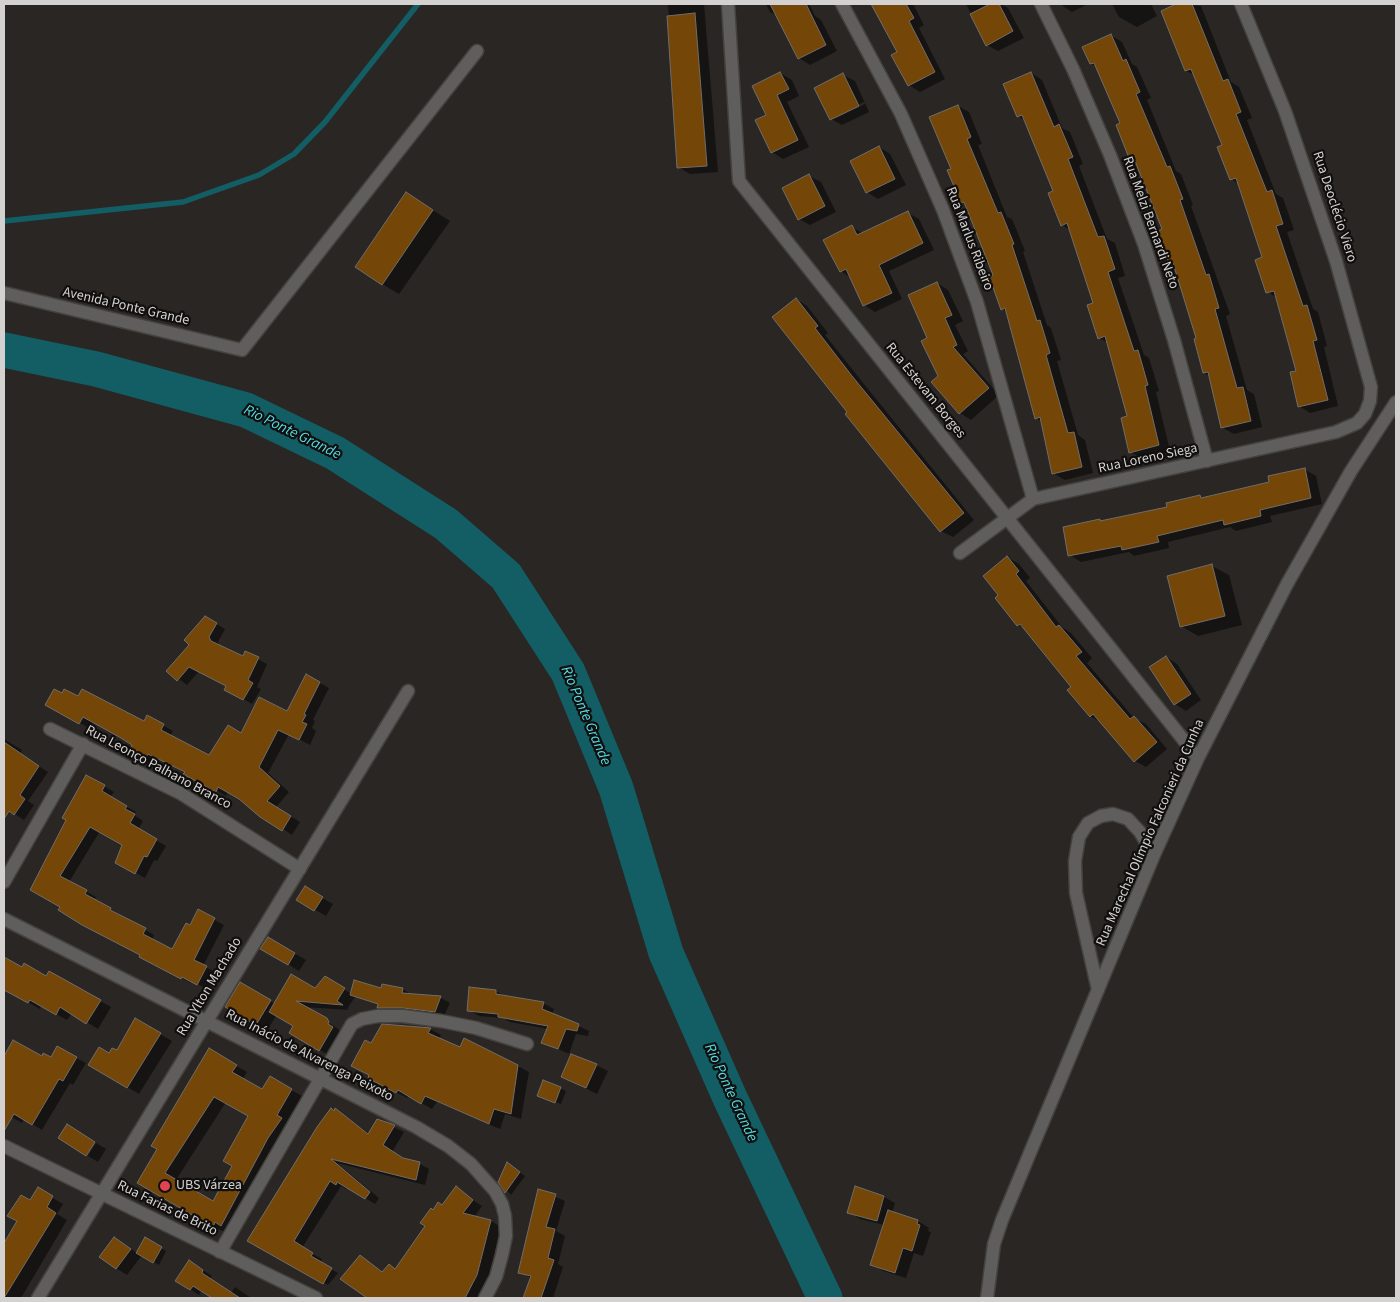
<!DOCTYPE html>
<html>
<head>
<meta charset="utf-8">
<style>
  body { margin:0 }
  #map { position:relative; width:1400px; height:1302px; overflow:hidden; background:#292623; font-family:"Source Sans 3",sans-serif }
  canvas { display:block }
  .frame { position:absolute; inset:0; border:5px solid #d4d2d0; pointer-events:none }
</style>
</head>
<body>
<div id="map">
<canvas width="1400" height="1302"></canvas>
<div class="frame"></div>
</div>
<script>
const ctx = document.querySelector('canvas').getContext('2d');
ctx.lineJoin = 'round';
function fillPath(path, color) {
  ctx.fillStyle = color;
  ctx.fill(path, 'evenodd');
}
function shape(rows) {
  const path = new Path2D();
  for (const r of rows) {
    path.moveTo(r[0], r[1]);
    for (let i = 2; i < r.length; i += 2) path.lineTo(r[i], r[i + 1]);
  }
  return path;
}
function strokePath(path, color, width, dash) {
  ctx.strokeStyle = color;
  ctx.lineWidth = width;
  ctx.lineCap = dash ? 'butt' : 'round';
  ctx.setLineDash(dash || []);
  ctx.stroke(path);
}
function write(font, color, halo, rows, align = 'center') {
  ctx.font = font + ' "Source Sans 3",sans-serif';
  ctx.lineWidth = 4.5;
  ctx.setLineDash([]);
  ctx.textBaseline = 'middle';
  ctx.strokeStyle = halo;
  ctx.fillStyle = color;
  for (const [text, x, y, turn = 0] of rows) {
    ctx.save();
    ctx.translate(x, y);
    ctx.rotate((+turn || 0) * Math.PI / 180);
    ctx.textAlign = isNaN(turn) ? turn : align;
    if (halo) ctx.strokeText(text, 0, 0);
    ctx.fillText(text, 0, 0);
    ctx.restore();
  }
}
const shadow = shape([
  [668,4,704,4,718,172,690,174,678,167],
  [766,4,809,4,815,16,821,20,837,51,810,65,799,58,778,16,770,12],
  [873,4,913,4,924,25,919,28,945,79,920,92,909,85,899,52],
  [966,4,1001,4,1008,8,1024,38,998,51,987,45],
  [1060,4,1088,4,1072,12],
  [1112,4,1151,4,1157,16,1137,27,1119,17],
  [1179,4,1201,6,1231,82,1239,87,1252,118,1247,120,1276,194,1283,198,1294,230,1287,232,1313,309,1318,312,1327,346,1324,347,1338,406,1310,413,1299,406,1297,372,1277,298,1268,292,1264,258,1239,184,1231,179,1223,146,1195,75,1186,71,1163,11],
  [1110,35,1122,42,1132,64,1137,67,1151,98,1147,100,1176,171,1181,174,1193,205,1191,206,1230,314,1226,316,1247,390,1254,394,1262,427,1234,434,1223,428,1210,376,1204,373,1197,339,1176,266,1170,263,1164,230,1136,159,1130,157,1122,124,1098,67,1091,64],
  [780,73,792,80,799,96,787,102,809,147,783,159,772,152,768,116],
  [1031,73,1042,80,1062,128,1070,132,1083,164,1079,166,1107,239,1115,243,1125,276,1118,278,1144,355,1149,358,1159,391,1156,392,1170,451,1142,458,1130,452,1128,417,1108,343,1099,338,1095,304,1070,230,1062,225,1055,191,1026,121,1018,116],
  [843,75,855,81,869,112,842,125,831,119],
  [864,102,865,104,836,118,836,116],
  [958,106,969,112,982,144,978,145,1007,217,1012,219,1025,251,1023,252,1047,325,1051,328,1061,360,1057,361,1078,435,1085,440,1093,473,1065,480,1053,473,1042,422,1036,418,1007,312,1002,309,995,276,967,205,962,202,953,169],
  [879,147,890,154,906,185,878,199,867,192,851,162],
  [809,176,821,182,836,212,810,225,799,219],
  [407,194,450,221,399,294,382,284],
  [908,213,919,219,934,250,889,271,902,299,875,312,864,305,850,277,841,271,825,241,852,227,864,234],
  [937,283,948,290,963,321,955,325,968,351,963,354,999,395,971,420,960,413,933,382,939,377,929,338],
  [796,299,807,306,828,333,825,335,864,384,974,520,953,537,941,531,849,412],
  [1304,469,1316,476,1322,504,1270,516,1272,522,1236,531,1230,527,1168,542,1169,548,1134,556,1129,552,1081,562,1070,555,1099,521,1102,522,1168,508,1200,496,1205,499,1271,483],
  [1007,557,1019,564,1030,578,1026,581,1062,627,1071,633,1092,658,1087,663,1134,718,1146,724,1167,749,1146,767,1135,761,1102,723,1090,716,1073,687,1027,630,1018,625,1000,595],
  [1212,566,1229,575,1242,625,1198,636,1181,626],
  [205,617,225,629,218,642,220,646,243,658,246,653,267,664,257,687,261,689,252,704,226,689,228,686,199,671,187,685,168,671,191,645],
  [1166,657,1177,664,1201,700,1186,711,1175,704],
  [307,676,329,688,313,720,315,721,312,728,316,731,310,745,289,734,268,773,289,792,276,807,300,822,292,835,228,791,226,796,158,758,154,766,129,752,133,745,93,722,89,728,47,704,144,723,148,717,173,731,170,736,210,757,242,735,287,713],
  [4,739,22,750,20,754,48,772,28,801,34,805,24,820,4,807],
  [87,776,114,792,110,797,136,812,134,815,143,821,138,830,166,846,157,861,154,860,145,878,116,862,123,845,100,831,69,882,96,897,94,900,154,935,152,940,172,951,198,911,224,925,203,966,216,972,207,989,192,981,191,983,150,962,142,955,32,889],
  [305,888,333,904,326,916,298,900],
  [268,938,306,960,299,971,262,948],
  [4,958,23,969,47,978,49,973,111,1007,98,1029,72,1013,67,1020,41,1006,40,1009,4,989],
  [325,978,352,994,382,990,383,985,403,989,412,995,441,998,450,1003,444,1016,387,1012,379,1005,355,997,347,1009,350,1010,303,1007,337,1028,343,1034,330,1056,291,1033,295,1026,277,1015,267,1030,227,1007,241,984,275,1004,316,990],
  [496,991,506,997,543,1003,554,1009,552,1014,589,1031,588,1036,576,1034,569,1054,543,1042,548,1029,510,1022,503,1018,479,1016,469,1010],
  [136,1020,172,1041,139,1094,90,1065,117,1052],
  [430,1029,441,1035,439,1039,461,1049,518,1066,529,1072,521,1119,505,1114,500,1129,437,1102,432,1109,409,1096,407,1098,380,1084,372,1045],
  [13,1041,42,1057,52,1059,57,1048,86,1063,73,1085,70,1083,42,1130,24,1119,22,1123,4,1113,4,1059],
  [209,1050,247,1072,243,1079,263,1091,270,1078,302,1096,288,1123,292,1126,232,1231,227,1228,224,1232,138,1182,159,1149],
  [226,1102,249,1115,234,1166,213,1202,176,1180],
  [596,1065,608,1071,597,1094,563,1077],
  [544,1081,566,1091,561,1104,538,1096],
  [336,1110,370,1134,378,1120,404,1132,392,1152,404,1160,420,1164,429,1169,425,1185,337,1163,379,1198,375,1204,347,1187,346,1189,341,1186,302,1248,322,1259,320,1263,338,1273,328,1285,249,1240],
  [96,1143,106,1149,98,1162,88,1156],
  [513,1167,525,1176,511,1195,499,1181],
  [456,1188,482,1206,474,1217,491,1221,501,1227,488,1281,478,1298,371,1298,343,1279,360,1256,384,1273,396,1270,426,1226,433,1211,442,1206],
  [856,1188,884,1197,895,1203,892,1213,918,1221,929,1228,928,1231,931,1232,923,1256,914,1253,906,1278,883,1271,872,1264,884,1225,860,1219,849,1212],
  [38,1189,63,1204,57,1214,67,1220,21,1298,4,1298,4,1248],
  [539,1190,565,1201,556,1231,565,1236,558,1264,563,1267,553,1298,524,1298,531,1278,520,1272],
  [114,1238,137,1253,145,1239,166,1251,159,1265,142,1255,127,1275,116,1268],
  [198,1267,212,1276,210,1279,231,1293,235,1287,251,1298,214,1298,202,1290,199,1295,190,1289]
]);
const stream = shape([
  [4,221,183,202,259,175,294,154,325,122,418,4]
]);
const river = shape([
  [4,350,96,369,246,410,335,453,446,524,506,576,568,672,616,788,666,953,730,1098,825,1298]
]);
const building = shape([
  [770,4,806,4,826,45,798,59,770,4],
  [871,4,906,4,914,18,909,21,935,72,908,86,891,55,897,52,871,4],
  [990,4,999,4,1013,31,986,46,970,14,990,4],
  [1176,4,1192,4,1223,81,1228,79,1241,112,1236,114,1267,192,1272,190,1283,224,1276,226,1303,306,1307,305,1317,340,1313,341,1328,400,1298,407,1290,372,1296,371,1274,291,1266,293,1255,260,1262,257,1236,178,1230,180,1217,147,1222,145,1191,69,1185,71,1161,11,1176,4],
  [695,13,707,166,677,168,667,16,695,13],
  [1111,34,1123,61,1126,59,1140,92,1136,94,1167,167,1170,166,1183,199,1180,200,1206,275,1209,274,1219,308,1215,309,1237,388,1243,387,1251,421,1221,428,1208,372,1203,373,1194,339,1196,338,1173,263,1169,264,1158,231,1162,229,1133,156,1129,158,1116,125,1120,123,1094,63,1090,64,1082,47,1111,34],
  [780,72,789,89,777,95,798,140,771,153,755,120,766,115,752,86,780,72],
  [1031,72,1054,127,1059,124,1073,157,1068,159,1098,237,1104,236,1115,269,1108,272,1134,351,1138,350,1148,385,1145,386,1159,445,1129,453,1121,418,1127,416,1105,336,1098,339,1087,305,1093,303,1067,223,1061,226,1048,193,1053,191,1022,115,1017,117,1003,84,1031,72],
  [843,73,859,106,830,120,814,88,843,73],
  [958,105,971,137,967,139,998,213,1001,212,1014,244,1012,245,1037,321,1040,320,1050,353,1046,355,1068,433,1074,432,1082,467,1052,474,1040,417,1035,419,1005,308,1001,310,989,276,993,275,964,202,961,203,947,170,951,169,929,117,958,105],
  [879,146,895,179,866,193,850,161,879,146],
  [809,174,825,206,798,220,782,188,809,174],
  [406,192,433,210,382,285,355,267,406,192],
  [908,211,923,243,879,265,892,293,863,306,846,269,840,272,823,240,852,225,857,235,908,211],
  [937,282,952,315,945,318,957,345,953,347,989,388,959,414,931,382,938,376,921,341,927,338,908,295,937,282],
  [796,298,818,326,815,328,852,376,964,513,940,532,845,414,847,412,772,317,796,298],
  [1305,468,1311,498,1260,510,1261,516,1224,525,1223,520,1157,536,1159,542,1122,550,1121,546,1068,556,1063,527,1100,519,1100,521,1167,507,1166,503,1200,495,1201,498,1269,482,1268,476,1305,468],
  [1007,556,1019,571,1016,574,1056,627,1059,625,1082,652,1076,656,1130,719,1134,716,1157,742,1134,762,1093,714,1090,717,1067,690,1071,687,1020,624,1017,626,995,598,998,595,983,576,1007,556],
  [1212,564,1225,616,1180,627,1167,576,1212,564],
  [205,616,217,623,209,637,211,641,243,656,245,651,259,657,248,680,253,683,243,700,224,690,226,686,189,667,177,681,166,671,189,645,184,640,205,616],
  [1166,656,1191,694,1174,705,1149,667,1166,656],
  [306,674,320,682,304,714,306,715,302,722,307,724,299,740,278,730,259,767,280,786,267,801,291,816,282,831,260,817,239,799,218,787,216,792,183,774,185,772,148,754,144,761,128,753,132,745,121,738,83,717,79,724,45,705,54,689,62,693,64,689,78,696,82,689,144,721,147,715,164,724,161,730,209,755,228,725,241,733,259,697,287,711,306,674],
  [4,742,39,766,20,795,25,799,14,815,9,811,4,819,4,742],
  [86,775,105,785,102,791,127,806,125,809,135,814,130,823,157,839,147,857,144,856,135,874,115,863,122,845,90,827,60,876,87,890,85,894,111,908,110,910,146,928,143,934,172,949,186,923,190,925,198,909,215,918,194,960,207,966,197,985,182,977,181,979,139,957,140,955,82,925,58,910,60,907,30,890,66,820,62,818,86,775],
  [305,886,323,897,314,911,296,900,305,886],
  [268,937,295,953,288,965,260,949,268,937],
  [4,957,22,967,24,963,46,976,49,971,101,1000,86,1024,60,1007,56,1015,30,1000,28,1003,4,990,4,957],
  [291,974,315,988,325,976,345,988,337,1001,343,1005,296,1001,327,1018,329,1022,328,1024,333,1027,319,1051,289,1033,293,1026,269,1012,291,974],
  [354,980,381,988,382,984,403,988,402,993,441,996,435,1012,403,1008,377,1008,378,1004,350,995,354,980],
  [240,982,271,1000,256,1025,225,1007,240,982],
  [469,987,496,990,496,994,544,1002,542,1009,579,1024,577,1031,566,1029,558,1049,541,1043,548,1026,498,1017,498,1014,467,1011,469,987],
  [135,1018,161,1033,127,1088,88,1065,99,1047,109,1053,112,1048,117,1050,135,1018],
  [382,1024,431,1028,428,1033,460,1047,464,1038,518,1065,511,1114,494,1109,489,1124,425,1096,421,1104,398,1090,396,1093,368,1078,369,1075,351,1066,365,1040,371,1043,382,1024],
  [13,1040,42,1056,43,1053,51,1057,57,1046,77,1057,63,1081,59,1079,32,1125,14,1114,4,1131,4,1056,13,1040],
  [209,1048,237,1065,232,1072,262,1089,270,1076,292,1089,277,1115,282,1118,268,1138,221,1226,215,1222,213,1227,137,1183,157,1149,151,1146,209,1048],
  [214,1097,248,1116,223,1161,232,1166,213,1201,165,1173,214,1097],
  [571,1054,597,1064,586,1088,561,1077,571,1054],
  [543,1080,561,1087,555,1103,537,1096,543,1080],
  [331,1108,334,1111,335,1108,368,1134,377,1119,395,1125,383,1145,403,1158,420,1162,416,1180,331,1159,370,1192,365,1199,337,1182,336,1185,330,1181,294,1241,313,1253,311,1256,332,1268,323,1284,247,1241,317,1127,331,1108],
  [67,1124,95,1142,86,1156,58,1138,67,1124],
  [507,1162,520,1172,505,1193,498,1182,507,1162],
  [456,1186,473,1200,463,1213,491,1220,477,1275,465,1298,367,1298,340,1279,360,1255,382,1272,389,1264,395,1269,425,1226,420,1223,431,1208,433,1210,438,1202,442,1205,456,1186],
  [855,1186,884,1196,877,1221,847,1213,855,1186],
  [38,1187,53,1196,47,1207,56,1213,4,1298,4,1243,17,1221,7,1216,21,1195,30,1200,38,1187],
  [538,1189,556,1194,546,1227,555,1229,548,1258,554,1260,541,1298,523,1298,531,1276,518,1273,538,1189],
  [888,1210,918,1220,917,1224,920,1225,912,1251,903,1248,895,1273,870,1265,888,1210],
  [114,1237,131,1249,116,1269,99,1257,114,1237],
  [145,1237,162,1247,153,1263,136,1253,145,1237],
  [189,1260,203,1270,202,1273,240,1298,212,1298,193,1286,190,1290,175,1281,189,1260]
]);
const minor = shape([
  [728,4,739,181,1198,758],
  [842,4,901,114,943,210,977,302,1033,499],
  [1041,4,1073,69,1110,155,1144,244,1174,340,1207,461],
  [4,293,242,350,477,51],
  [960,553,1033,499,1336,432,1357,423,1365,414,1370,401,1371,387,1336,261,1285,111,1241,4],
  [50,729,180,793,300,869],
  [4,882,83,744],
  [4,919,416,1127,448,1146,471,1164,495,1191,502,1204,505,1216,506,1236,502,1255,496,1277,485,1298],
  [1098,990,1076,893,1075,861,1079,837,1088,823,1101,816,1113,814,1128,819,1140,832,1154,855],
  [4,1146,316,1298],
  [220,1252,352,1024,362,1019,378,1016,403,1016,441,1021,476,1028,527,1044],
  [38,1298,408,691],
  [987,1298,994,1244,1002,1220,1154,855,1198,758,1287,584,1351,471,1396,402]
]);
const markers = [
  [165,1186,6,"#e0444e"]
];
const streetNames = [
  ["Rua Deoclécio Viero",1334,207,72],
  ["Rua Melzi Bernardi Neto",1150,223,70],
  ["Rua Marlus Ribeiro",969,239,69],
  ["Avenida Ponte Grande",126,307,13],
  ["Rua Estevam Borges",925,391,51],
  ["Rua Loreno Siega",1148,459,-12],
  ["Rua Leonço Palhano Branco",158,768,28],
  ["Rua Marechal Olímpio Falconieri da Cunha",1151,833,-66],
  ["Rua Ylton Machado",210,987,-59],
  ["Rua Inácio de Alvarenga Peixoto",309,1056,27],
  ["Rua Farias de Brito",167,1209,26]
];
const poiNames = [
  ["UBS Várzea",176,1186]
];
const waterNames = [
  ["Rio Ponte Grande",292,433,26],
  ["Rio Ponte Grande",585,716,67],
  ["Rio Ponte Grande",730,1093,65]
];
fillPath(shadow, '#0007');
strokePath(stream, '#125e64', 5.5);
strokePath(river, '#125e64', 35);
fillPath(building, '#744608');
strokePath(building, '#716d6a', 1);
strokePath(minor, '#44423f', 15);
strokePath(minor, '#5f5e5c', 12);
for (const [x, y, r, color] of markers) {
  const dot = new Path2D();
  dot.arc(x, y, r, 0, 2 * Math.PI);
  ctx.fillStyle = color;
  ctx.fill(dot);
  strokePath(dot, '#110f0e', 2);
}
write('14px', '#d4d2d0', '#110f0e', streetNames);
write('14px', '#d4d2d0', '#110f0e', poiNames, 'left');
write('italic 15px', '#53dce6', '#110f0e', waterNames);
</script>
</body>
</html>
